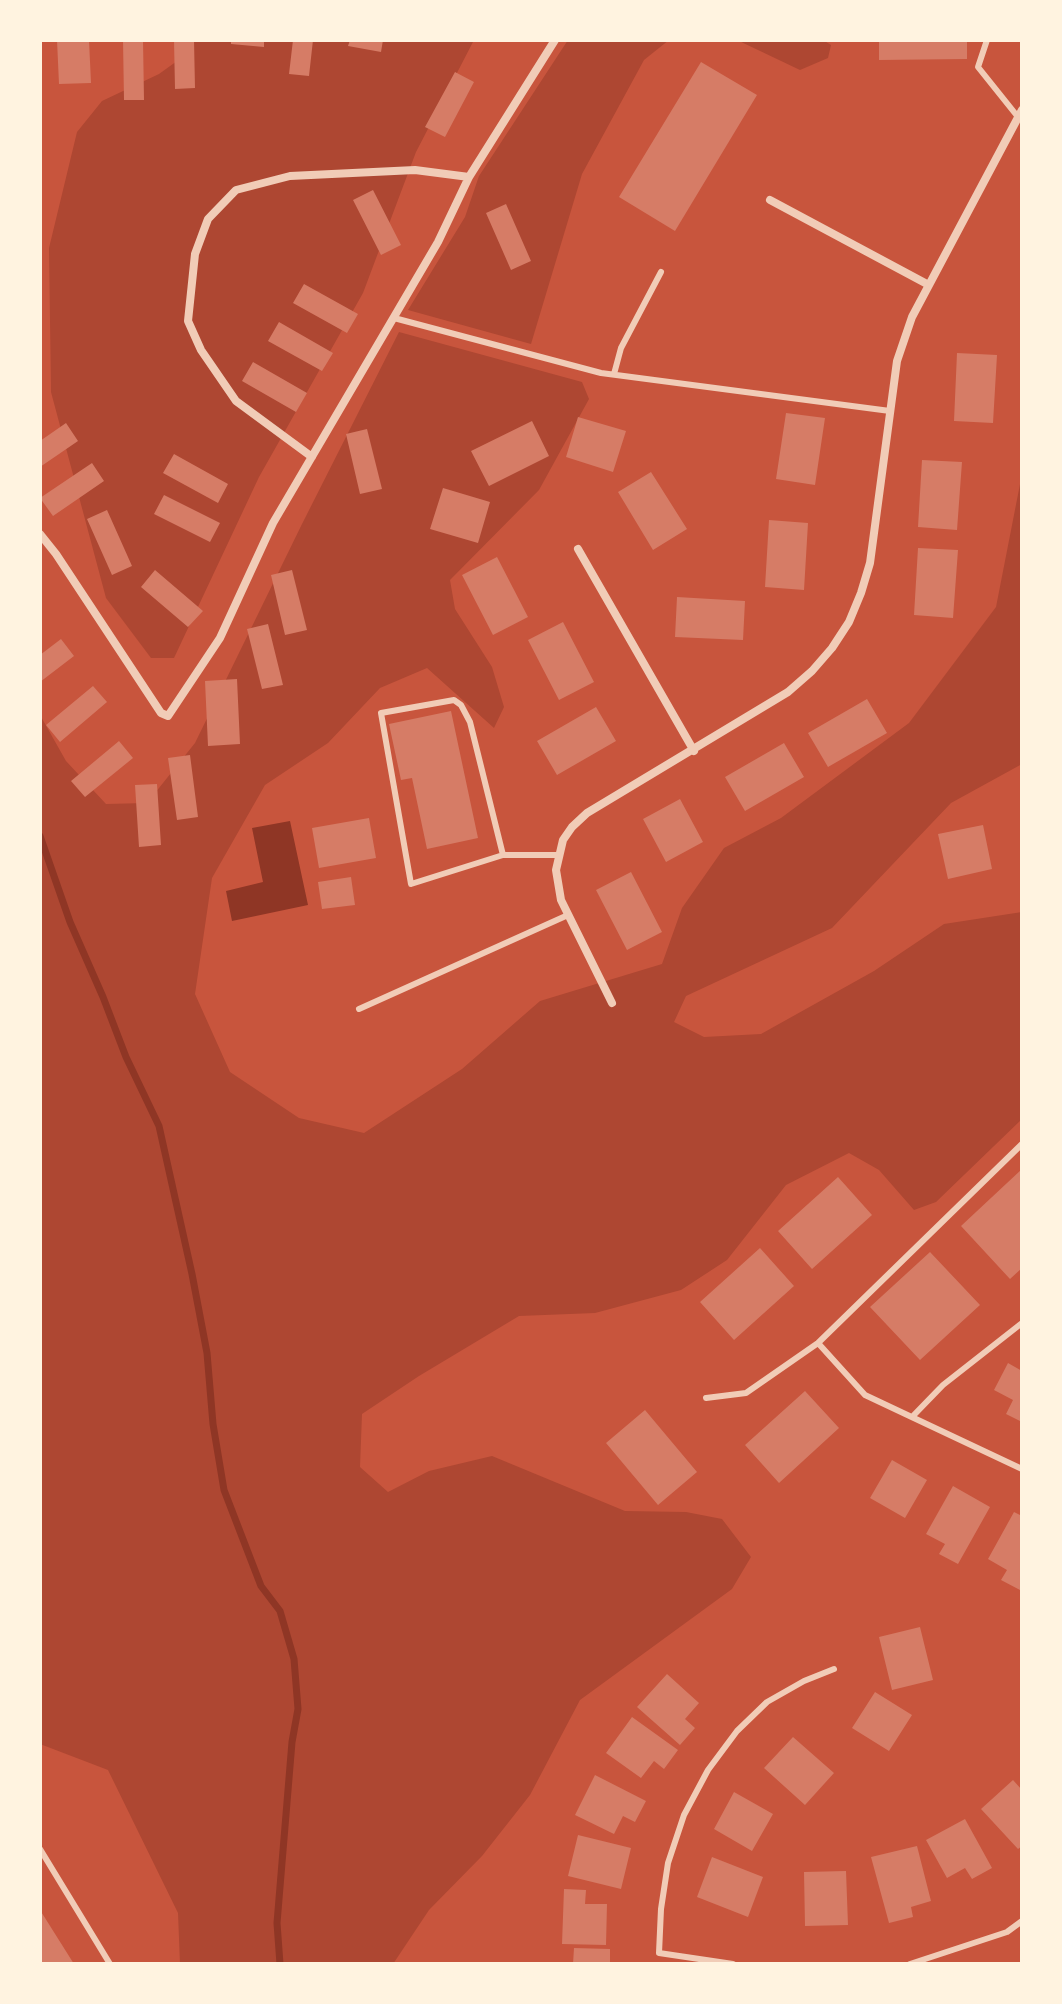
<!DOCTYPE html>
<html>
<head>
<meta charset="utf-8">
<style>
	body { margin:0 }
	#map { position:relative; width:1062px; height:2004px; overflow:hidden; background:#c8553d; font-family:Rubik,sans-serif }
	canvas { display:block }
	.frame { position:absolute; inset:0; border:42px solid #fff3e0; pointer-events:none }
</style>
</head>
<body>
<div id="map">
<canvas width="1062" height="2004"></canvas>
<div class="frame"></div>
</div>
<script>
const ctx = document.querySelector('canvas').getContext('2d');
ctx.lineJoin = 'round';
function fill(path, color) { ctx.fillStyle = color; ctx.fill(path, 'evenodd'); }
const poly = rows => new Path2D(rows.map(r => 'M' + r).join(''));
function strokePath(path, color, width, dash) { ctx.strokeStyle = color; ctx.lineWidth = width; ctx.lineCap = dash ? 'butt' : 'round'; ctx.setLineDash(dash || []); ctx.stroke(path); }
const green = poly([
	[192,40,474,40,416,152,363,293,259,477,174,658,151,658,106,598,51,392,49,248,77,132,102,101,159,74,184,56],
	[568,40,669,40,644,60,582,174,531,344,408,310,465,217,479,176],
	[737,40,823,40,831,45,828,58,800,70],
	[399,332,582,382,589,399,539,490,450,580,455,609,492,667,504,707,494,728,427,668,380,688,328,743,265,785,212,878,195,994,230,1072,299,1118,364,1133,462,1069,540,1001,662,964,682,908,724,848,781,818,909,723,996,607,1022,474,1022,764,951,803,832,928,686,996,674,1022,704,1037,761,1034,874,971,944,924,1022,912,1022,1119,936,1202,914,1210,879,1170,849,1153,786,1185,727,1260,681,1290,595,1313,519,1316,419,1376,362,1414,360,1467,388,1492,429,1471,492,1456,625,1511,686,1512,722,1519,751,1557,732,1589,580,1700,530,1795,482,1856,429,1910,393,1964,180,1964,178,1913,108,1770,40,1744,40,715,66,761,106,804,147,803,195,743,302,524]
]);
const water = poly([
	[290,821,308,905,232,921,226,891,263,882,252,828]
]);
const stream = poly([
	[40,836,70,922,103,997,126,1057,159,1126,192,1274,207,1353,213,1424,224,1490,261,1586,280,1611,294,1659,298,1709,292,1742,277,1923,280,1964]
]);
const building = poly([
	[57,40,89,40,91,83,59,84],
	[123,40,143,40,144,100,124,100],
	[174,40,194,40,195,88,175,89],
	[231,40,264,40,264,47,231,44],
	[293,40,313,40,309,76,289,74],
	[350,40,383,40,381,52,348,46],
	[879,40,967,40,967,59,879,60],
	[701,62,757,95,675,231,619,197],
	[455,72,474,82,445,137,425,127],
	[373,190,401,245,381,255,353,200],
	[506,204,531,261,511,270,486,213],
	[304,284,358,314,347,333,293,303],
	[279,322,333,353,322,371,268,341],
	[957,353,997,355,993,423,954,421],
	[253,362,307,393,296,412,242,381],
	[786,413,825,418,815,485,776,479],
	[578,417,626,431,613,472,566,457],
	[532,421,549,456,489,486,471,451],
	[66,423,78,441,40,467,40,441],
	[367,429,382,489,360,494,346,434],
	[174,454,228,484,218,503,163,473],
	[922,460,962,462,957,530,918,527],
	[92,463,104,481,53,516,40,498],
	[651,472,687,529,653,550,618,492],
	[443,488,490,502,478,543,430,529],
	[164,495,220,523,210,542,154,514],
	[107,510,132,566,112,575,87,519],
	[769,520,808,523,804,590,765,587],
	[918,548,958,550,953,618,914,615],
	[497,557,528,617,493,635,462,575],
	[155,570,203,611,188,627,141,587],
	[292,570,307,630,285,635,271,575],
	[677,597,745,601,743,640,675,637],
	[563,622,594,682,559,700,528,640],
	[268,624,283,685,262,689,247,629],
	[61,639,74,656,40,682,40,655],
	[237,679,240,744,208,746,205,681],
	[93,686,107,702,60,742,46,725],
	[867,699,887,733,828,767,808,733],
	[596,707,616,741,557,775,537,741],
	[451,711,478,838,427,849,412,778,401,780,389,724],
	[119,741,133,758,85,797,71,781],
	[784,743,804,777,745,811,725,777],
	[190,755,198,817,177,820,168,758],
	[157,784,161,845,139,847,135,785],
	[680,799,703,842,666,862,643,819],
	[369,818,376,858,319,868,312,828],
	[983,825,992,869,948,879,938,834],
	[631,872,662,932,627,950,596,890],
	[351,877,355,905,322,909,318,882],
	[1022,1169,1022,1268,1010,1279,961,1226],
	[838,1177,872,1215,812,1269,778,1231],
	[760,1248,794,1286,734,1340,700,1302],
	[930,1252,980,1305,920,1360,870,1307],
	[1008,1363,1022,1371,1022,1422,1006,1414,1013,1400,994,1390],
	[805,1391,839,1428,779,1483,745,1445],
	[645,1410,697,1472,658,1505,606,1443],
	[892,1460,927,1480,905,1518,870,1498],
	[953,1486,990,1507,958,1564,939,1554,945,1544,926,1534],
	[1014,1512,1022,1516,1022,1586,1020,1590,1001,1580,1007,1570,988,1559],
	[920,1627,933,1680,892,1690,879,1637],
	[667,1674,699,1703,685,1719,695,1728,680,1745,637,1707],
	[875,1692,912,1715,889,1751,852,1728],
	[632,1717,678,1750,664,1769,654,1761,641,1778,606,1753],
	[793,1737,834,1773,805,1805,764,1768],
	[595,1775,646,1801,635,1822,623,1816,614,1834,575,1815],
	[1013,1780,1022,1790,1022,1846,1018,1849,981,1809],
	[734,1792,773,1814,752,1851,714,1829],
	[965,1819,992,1868,972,1879,965,1868,947,1878,926,1840],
	[578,1835,631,1848,621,1889,568,1876],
	[917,1846,931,1901,911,1907,913,1917,889,1923,871,1857],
	[712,1857,763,1877,748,1917,697,1897],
	[846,1871,848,1925,805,1926,804,1872],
	[564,1889,586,1890,585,1904,607,1904,606,1945,562,1944],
	[40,1910,74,1964,40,1964],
	[574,1948,610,1949,610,1964,573,1964]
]);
const service = poly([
	[987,40,978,67,1018,117,1022,119],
	[394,318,601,373,890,411],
	[614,374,621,348,661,272],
	[503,855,470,722,461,705,454,700,381,713,411,884,503,855,558,855],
	[359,1009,568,915],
	[818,1343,865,1395,1022,1469],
	[706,1398,746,1393,818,1343,1022,1144],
	[912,1417,943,1385,1022,1323],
	[40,1849,110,1964],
	[733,1964,659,1953,661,1909,668,1863,684,1815,708,1770,737,1731,767,1702,804,1681,834,1669],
	[910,1964,1007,1932,1022,1921]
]);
const minor = poly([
	[770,200,927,284],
	[312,457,236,401,201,350,188,321,195,254,208,219,236,190,290,176,415,170,469,177],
	[40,534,56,554,161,713,168,716,220,638,273,523,438,242,469,177,555,40],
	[578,549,694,751],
	[612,1003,561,900,556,870,563,840,572,827,587,813,788,692,812,671,832,648,849,622,861,593,870,563,897,361,912,317,1022,110]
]);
fill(green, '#ae4732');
fill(water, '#8f3625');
strokePath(stream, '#8f3625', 7);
fill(building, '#d67c66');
strokePath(service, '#f1ccb7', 6);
strokePath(minor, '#f1ccb7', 8);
</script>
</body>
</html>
